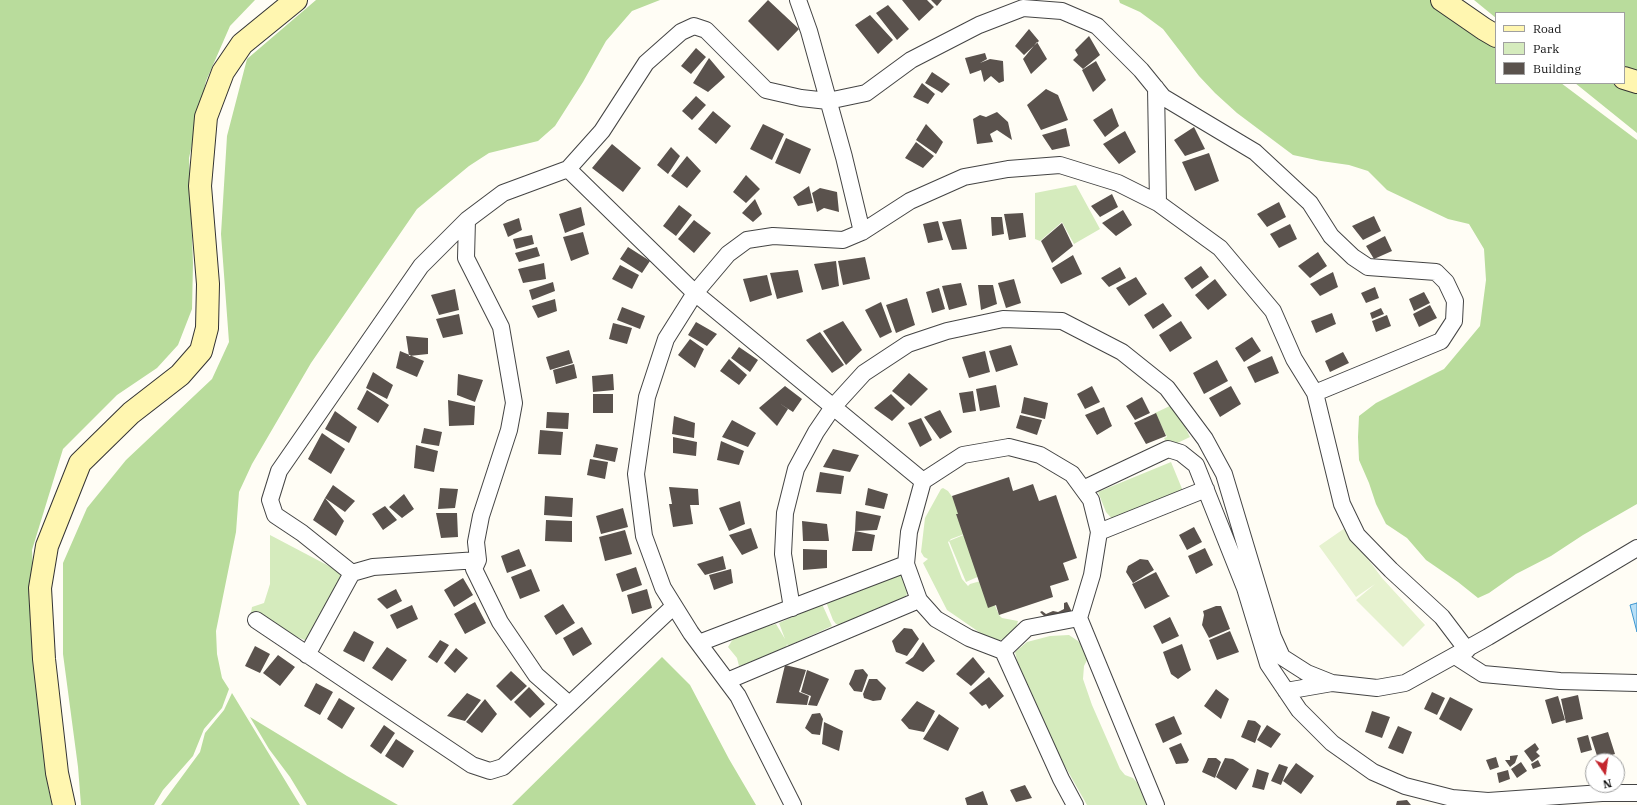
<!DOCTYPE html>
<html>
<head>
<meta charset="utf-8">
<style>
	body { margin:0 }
	#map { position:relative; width:1637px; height:805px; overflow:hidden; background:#fffdf5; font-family:"IBM Plex Serif",serif }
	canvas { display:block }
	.legend { position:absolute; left:1495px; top:12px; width:130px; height:72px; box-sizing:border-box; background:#fff; border:1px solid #a0a0a0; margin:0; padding:5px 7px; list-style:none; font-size:12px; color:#111 }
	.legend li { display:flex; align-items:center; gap:8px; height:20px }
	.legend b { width:20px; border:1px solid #a0a0a0 }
	.north { position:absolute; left:1585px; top:753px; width:40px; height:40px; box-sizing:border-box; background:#fff; border:1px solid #a0a0a0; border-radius:50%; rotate:167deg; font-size:11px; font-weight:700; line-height:16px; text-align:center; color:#111 }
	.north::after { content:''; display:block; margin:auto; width:14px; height:18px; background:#c4262e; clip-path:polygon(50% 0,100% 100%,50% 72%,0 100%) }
</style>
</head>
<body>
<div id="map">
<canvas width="1637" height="805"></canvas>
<ul class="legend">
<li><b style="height:5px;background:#fff6b0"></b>Road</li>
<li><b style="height:11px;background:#d5ebbd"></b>Park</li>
<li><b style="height:11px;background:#5a524d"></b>Building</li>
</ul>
<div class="north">N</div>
</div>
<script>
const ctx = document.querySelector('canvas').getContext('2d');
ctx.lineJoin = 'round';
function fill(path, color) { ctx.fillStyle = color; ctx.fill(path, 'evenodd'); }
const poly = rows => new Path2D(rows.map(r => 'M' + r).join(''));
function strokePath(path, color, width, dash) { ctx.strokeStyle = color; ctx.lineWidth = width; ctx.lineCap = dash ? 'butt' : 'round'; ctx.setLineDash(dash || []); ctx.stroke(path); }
const green = poly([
	[1076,185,1100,229,1074,244,1062,222,1040,241,1035,239,1035,193],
	[1174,404,1190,437,1169,447,1164,438,1167,437,1155,413],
	[1171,462,1185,496,1114,521,1106,512,1098,492],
	[943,488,948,491,953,498,967,533,951,539,948,542,962,579,968,586,970,584,984,580,999,615,1002,618,1018,621,1016,628,1010,635,995,643,947,610,923,563,928,559,924,557,921,552,925,518,941,489],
	[966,534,982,575,966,582,949,541],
	[270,535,346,575,307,641,256,620,250,619,252,607,264,603,270,584],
	[903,575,908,591,905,598,841,626,836,624,833,620,826,602,880,580],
	[822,604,832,626,788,646,787,644,785,652,756,663,739,666,737,658,728,647,733,639,754,630,776,624,785,639,779,623],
	[1069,635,1078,641,1084,649,1087,660,1084,666,1083,679,1092,705,1120,769,1125,775,1133,778,1140,786,1148,805,1087,805,1057,752,1019,668,1015,652,1027,642,1050,636]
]);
const forest = poly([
	[0,0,255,0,230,26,206,81,189,158,193,263,192,309,178,345,157,368,117,395,63,449,32,550,37,655,48,787,52,805,0,805],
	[316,0,660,0,632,11,606,41,583,82,555,126,538,141,489,153,469,166,417,209,311,363,252,464,239,492,236,532,216,631,217,654,222,678,229,689,222,708,204,729,193,756,163,790,154,805,81,805,78,767,63,654,63,563,87,508,126,460,212,379,229,342,221,234,227,136,247,59],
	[1119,0,1450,0,1496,34,1496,83,1561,83,1637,140,1637,504,1583,535,1551,556,1516,574,1489,593,1478,598,1458,582,1426,560,1407,538,1386,524,1376,504,1369,483,1359,460,1358,437,1359,416,1376,403,1444,369,1480,326,1486,280,1484,249,1469,224,1448,219,1387,190,1368,171,1349,165,1321,161,1293,155,1237,113,1215,93,1199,76,1163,29,1140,12,1120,3],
	[1474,0,1637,0,1637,133,1575,83,1624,83,1624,13,1496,13,1496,18],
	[662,657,690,685,729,759,756,805,512,805],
	[232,693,300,805,161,805,200,752,205,733,224,710],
	[250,717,347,776,398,805,307,805,290,777,269,749]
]);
const pitch = poly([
	[1345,528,1382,578,1425,625,1403,647,1356,600,1375,584,1356,597,1319,546]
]);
const water = poly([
	[1637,603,1637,632,1630,605,1637,603]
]);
const building = poly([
	[768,0,799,29,778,51,748,21],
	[902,0,927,0,934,7,919,21],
	[931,0,942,0,937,6],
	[888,5,909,29,897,40,876,13],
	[870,15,893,40,878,54,855,25],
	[1029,29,1039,41,1024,55,1015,46],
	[1089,36,1100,55,1083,69,1073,60,1078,55,1075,50],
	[1037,42,1047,59,1031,74,1023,59],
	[696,48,706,57,691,74,681,66],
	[985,53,987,59,980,63,990,59,1003,61,1004,81,999,83,991,76,984,82,981,70,970,74,965,58],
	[709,58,725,77,708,92,693,83],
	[1096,61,1106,80,1093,92,1082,70],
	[932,72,950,84,942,93,925,83],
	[922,83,935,94,928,104,913,97],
	[1046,89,1058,95,1068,120,1041,130,1027,105],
	[696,96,706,105,692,120,682,111],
	[1112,108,1119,126,1105,137,1093,120],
	[713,111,731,126,716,144,698,129],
	[997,112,1008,122,1012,140,997,130,990,134,993,142,977,144,973,119,980,115,986,117],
	[763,124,784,134,772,160,750,149],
	[926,124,943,142,936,154,916,140],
	[1194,127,1205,149,1185,156,1174,140],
	[1066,128,1070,146,1052,150,1042,135],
	[1125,131,1136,152,1119,164,1103,144],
	[786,138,811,149,800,174,775,163],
	[916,142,934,156,923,168,905,158],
	[612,144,641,168,623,192,592,168],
	[671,147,680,156,668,174,657,165],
	[1209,153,1219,181,1195,191,1182,162],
	[687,156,701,171,687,188,671,176],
	[746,175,760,189,746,203,733,192],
	[809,186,813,203,798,206,793,197],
	[820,188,837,192,839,212,824,208,817,212,812,193],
	[1112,194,1118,207,1100,217,1091,206],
	[755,199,762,214,753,222,742,213],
	[1279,202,1286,217,1267,227,1257,214],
	[679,205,692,215,676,236,663,226],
	[581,207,585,225,565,233,559,214],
	[1123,210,1132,225,1116,236,1102,223],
	[1023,213,1026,237,1009,240,1004,214],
	[1374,216,1381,231,1363,240,1352,226],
	[991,217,1002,217,1004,234,992,236],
	[519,218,522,230,508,237,503,224],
	[961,219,967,249,952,250,942,222],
	[694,220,711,233,694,253,678,239],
	[938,221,943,240,928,243,923,224],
	[1062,223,1073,246,1052,263,1041,241],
	[1290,224,1297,239,1279,248,1270,234],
	[583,232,589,254,571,261,563,237],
	[532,235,534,244,516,249,513,239],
	[1385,236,1392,251,1374,259,1366,246],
	[537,247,540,256,519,262,515,253],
	[628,247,650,261,642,273,620,259],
	[1318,252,1327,266,1310,278,1298,266],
	[1073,255,1082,274,1061,284,1052,268],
	[865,257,870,279,843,285,838,261],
	[836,261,839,286,822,290,814,264],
	[544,263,546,279,523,283,518,269],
	[620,265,639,275,632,289,612,279],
	[1201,266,1209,277,1192,289,1184,278],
	[1120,267,1126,278,1109,287,1101,278],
	[798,270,803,292,777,299,770,273],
	[1333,272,1338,287,1320,296,1310,284],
	[767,275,772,295,750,302,743,279],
	[1136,277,1147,294,1129,306,1116,288],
	[1014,279,1021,303,1006,308,998,283],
	[1215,279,1227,295,1208,310,1195,295],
	[553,282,555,291,532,300,529,290],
	[961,283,967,305,949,310,942,286],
	[978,285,993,285,997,304,981,310],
	[1375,287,1379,298,1366,303,1361,293],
	[939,288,945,309,932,313,926,292],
	[455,289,459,310,439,315,431,295],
	[1424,292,1430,303,1414,311,1409,299],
	[907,298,915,325,896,333,886,305],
	[555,299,557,311,538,318,532,306],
	[881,302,892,332,880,338,865,310],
	[1163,303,1172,316,1153,329,1144,315],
	[1430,305,1437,318,1419,327,1413,314],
	[622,307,645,316,640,329,617,320],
	[1381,308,1384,314,1372,319,1370,313],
	[1332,313,1336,324,1316,333,1311,321],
	[459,314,463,334,443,338,436,319],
	[1387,315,1391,326,1376,332,1372,321],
	[843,321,862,350,846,365,823,331],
	[1181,321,1192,338,1170,352,1159,335],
	[696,322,717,334,707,346,688,335],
	[613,323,632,328,627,344,609,339],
	[820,332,844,365,832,373,806,340],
	[406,336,428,338,428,354,409,356],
	[1252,337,1261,351,1244,362,1235,348],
	[690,339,704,349,695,368,678,355],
	[1011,345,1018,365,996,372,989,351],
	[739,347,758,360,750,372,731,358],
	[569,350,573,363,550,370,546,357],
	[400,351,424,361,417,377,396,368],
	[985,351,990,372,969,378,962,357],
	[1343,352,1349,363,1330,372,1325,361],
	[1272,356,1279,373,1255,383,1247,367],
	[729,359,747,375,739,385,720,371],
	[1217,360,1228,381,1204,394,1193,373],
	[574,364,577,378,556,384,553,370],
	[373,372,393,385,387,399,366,388],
	[909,373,928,389,911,406,892,391],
	[458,374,483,380,475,402,457,395],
	[613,374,614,390,593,392,592,376],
	[996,385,1000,407,980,411,976,389],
	[785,386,802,399,793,412,779,403,788,409,777,426,759,408],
	[1092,386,1100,402,1085,409,1077,394],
	[1231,386,1241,404,1220,417,1209,398],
	[367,390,389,405,378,423,357,409],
	[973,391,976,411,963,413,959,393],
	[593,394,613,394,613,413,593,413],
	[891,394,905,408,892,421,874,408],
	[1024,397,1048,403,1045,419,1021,413],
	[1142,397,1150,413,1135,420,1126,406],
	[448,400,475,406,474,425,449,426],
	[1104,407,1112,426,1097,435,1085,415],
	[940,410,952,432,940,439,924,417],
	[335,411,357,427,349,443,325,429],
	[547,412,569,413,568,429,546,428],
	[1156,413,1166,436,1146,444,1134,423],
	[1020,415,1042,420,1037,435,1016,428],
	[674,416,695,423,694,438,672,434],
	[921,418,932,440,920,447,908,423],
	[732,420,756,433,748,447,722,437],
	[424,428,442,432,439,446,421,443],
	[540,430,563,432,561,455,538,454],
	[322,433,345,449,331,474,308,459],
	[673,437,697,442,696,456,673,453],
	[721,441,744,451,739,465,717,460],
	[596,444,618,448,615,462,593,457],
	[416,445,438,451,434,472,414,468],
	[833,449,859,455,850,472,823,467],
	[590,459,608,462,605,479,587,475],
	[820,472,844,476,841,494,816,492],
	[1009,477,1013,491,1033,484,1039,501,1056,495,1077,558,1063,563,1069,580,1050,586,1053,597,999,615,996,605,988,608,956,514,958,514,952,496],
	[333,485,355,501,345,512,325,498],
	[669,487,698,489,699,505,690,505,693,524,673,527,669,504,672,504],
	[440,488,458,489,455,508,438,509],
	[868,488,888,494,884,509,865,505],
	[404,494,414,509,402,518,389,507],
	[545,496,573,498,572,517,544,515],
	[325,498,344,521,336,536,313,520],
	[740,501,745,524,729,531,719,508],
	[385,506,397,520,383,530,372,514],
	[623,508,628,527,601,534,596,516],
	[856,511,881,516,877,530,855,531],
	[436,513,457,513,458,537,441,538],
	[546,520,572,521,572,542,545,541],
	[802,521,827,524,829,541,803,541],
	[1194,527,1202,542,1187,550,1179,535],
	[751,528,758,548,742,555,729,535],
	[625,530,632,554,605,561,599,537],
	[855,531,875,535,872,551,852,551],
	[1205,548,1213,565,1196,574,1188,556],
	[519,549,526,566,507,573,501,556],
	[803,549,827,550,827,568,803,570],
	[723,556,726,569,705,575,697,564],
	[1140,559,1148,560,1154,570,1133,583,1126,572,1128,566],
	[636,567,642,585,622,592,616,574],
	[531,569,540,591,520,599,511,577],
	[731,569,733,583,714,590,709,575],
	[1156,572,1168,595,1170,596,1145,609,1132,584],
	[463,578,473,595,454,607,444,590],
	[396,589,402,601,387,609,377,599],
	[647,589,652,608,632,614,627,595],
	[475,602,486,623,465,634,454,614],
	[1067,602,1072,612,1045,617,1040,612,1042,611,1046,614,1053,611,1058,612,1064,609,1064,603],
	[563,604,575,623,556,635,544,616],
	[412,605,418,619,397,629,390,615],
	[1216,606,1221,606,1230,629,1209,638,1202,625,1204,615,1203,611],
	[1170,617,1179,636,1162,644,1153,626],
	[582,627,592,644,573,656,563,638],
	[904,628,912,629,919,639,907,656,896,652,892,641],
	[354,631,374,642,364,662,343,651],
	[1230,631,1239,652,1217,660,1209,640],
	[440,640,449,645,437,663,428,657],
	[923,642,935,661,923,672,905,663,913,657],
	[1182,644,1191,670,1178,679,1171,674,1163,652],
	[255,646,270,654,260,673,245,666],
	[387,647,407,660,392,681,372,668],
	[456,648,468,658,455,673,444,663],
	[278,655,295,667,280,686,263,673],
	[973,657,985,672,971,686,956,674],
	[785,665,806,670,799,692,809,696,807,705,776,703],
	[863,669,868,675,862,692,854,691,849,684,855,670],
	[807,670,829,679,817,706,808,705,811,696,801,692],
	[511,671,527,686,511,701,496,686],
	[989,677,1004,696,989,709,986,704,982,706,969,693],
	[869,679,877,679,886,688,881,700,873,701,864,698,863,694],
	[316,683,333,692,320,715,304,706],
	[529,687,545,704,530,718,514,702],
	[1216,689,1229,699,1221,719,1204,706],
	[1432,692,1445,698,1437,715,1424,709],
	[467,693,481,700,465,721,447,716],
	[1578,695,1583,719,1566,723,1561,699],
	[1558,696,1565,720,1552,724,1545,700],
	[1450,697,1473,709,1461,731,1439,719],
	[339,698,355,708,342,729,327,719],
	[485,699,497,714,482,733,466,722],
	[917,701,935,711,924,732,909,729,901,720],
	[1372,711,1390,717,1382,738,1365,732],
	[820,713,823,719,820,735,812,734,805,728,812,714],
	[939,714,959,728,948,751,923,739],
	[1174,716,1182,734,1163,743,1155,724],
	[1248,720,1255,721,1261,726,1255,743,1241,737],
	[824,722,843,731,839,751,822,744],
	[384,725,395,733,381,754,370,746],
	[1267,725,1281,734,1271,748,1257,740],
	[1398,726,1412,732,1403,754,1388,748],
	[1608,732,1615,754,1598,759,1591,737],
	[1588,735,1592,750,1581,753,1577,738],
	[396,739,414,751,403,768,385,756],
	[1181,743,1189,760,1187,763,1176,764,1169,748],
	[1535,743,1539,749,1536,752,1540,756,1532,762,1524,751],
	[1518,755,1515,763,1510,767,1505,760,1510,760,1510,756],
	[1496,757,1499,767,1490,770,1486,760],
	[1208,758,1216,758,1221,762,1215,778,1202,772],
	[1225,758,1233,759,1249,769,1236,790,1216,777],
	[1538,760,1541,766,1533,769,1531,764],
	[1521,762,1527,771,1517,778,1511,769],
	[1296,763,1314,776,1301,794,1283,781],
	[1279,764,1288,767,1281,785,1271,781],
	[1257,769,1269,773,1264,790,1252,787],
	[1508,770,1510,779,1499,783,1497,773],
	[1025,785,1032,798,1016,802,1010,790],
	[983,791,988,805,967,805,965,798],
	[1407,800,1411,805,1396,805,1397,801]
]);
const street = poly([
	[798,0,809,31,844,157,862,232],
	[1156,88,1158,203],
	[568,169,695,293,923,481],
	[467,220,466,258,501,327,514,403,509,430,481,516,476,542,478,560,474,569,500,622,536,675,569,704],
	[1009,447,1040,455,1072,474,1091,500,1099,532,1092,575,1079,618,1027,628,1003,651,969,638,936,619,919,600,906,564,909,532,923,481,963,455,1009,447],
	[1083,489,1168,449,1181,453,1196,465,1245,588,1268,664,1299,710,1332,743,1373,772,1405,786,1452,798,1488,801,1602,793,1637,793],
	[1099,532,1206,489],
	[352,573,302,533,275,515,270,500,279,471,421,266,467,220,503,193,568,169,602,131,646,63,681,32,694,26,706,30,766,90,801,98,828,101,866,93,911,60,979,25,1023,8,1062,11,1097,26,1141,70,1163,97,1255,152,1310,203,1331,236,1353,257,1368,267,1436,272,1446,282,1455,301,1454,321,1441,341,1315,393],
	[792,608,783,554,785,513,796,469,816,432,833,407,864,373,908,344,947,331,1003,319,1062,321,1122,352,1167,388,1205,439,1224,474,1273,637,1282,657,1307,673,1332,683,1377,688,1405,683,1488,637,1637,548],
	[1079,618,1156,805],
	[256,620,472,765,490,771,503,767,674,606],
	[699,643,906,564],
	[1003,651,1061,779,1075,805],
	[307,655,352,573,373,567,478,560],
	[1455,656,1483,674,1560,681,1637,683],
	[727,681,919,600],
	[1286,691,1332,683],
	[793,805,738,696,691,633,663,588,644,536,636,474,647,397,666,339,695,293,728,254,747,240,773,236,843,240,862,232,910,201,964,177,1008,169,1060,165,1118,183,1158,203,1220,248,1273,311,1294,359,1315,393,1342,504,1357,535,1391,570,1442,617,1467,650]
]);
const secondary = poly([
	[1442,0,1484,29,1496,36],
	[1624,78,1637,82],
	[64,805,57,773,44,659,40,588,47,546,80,463,131,413,180,375,201,351,207,328,208,284,200,186,206,117,223,72,242,44,296,0]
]);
fill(green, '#d5ebbd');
fill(forest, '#b9dc9c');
fill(pitch, '#e6f2cf');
fill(water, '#b9e0f7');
strokePath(water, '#3f96cf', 1);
fill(building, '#5a524d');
strokePath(street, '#444', 18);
strokePath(secondary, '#333', 24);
strokePath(street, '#fff', 16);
strokePath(secondary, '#fff6b0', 22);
</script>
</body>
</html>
